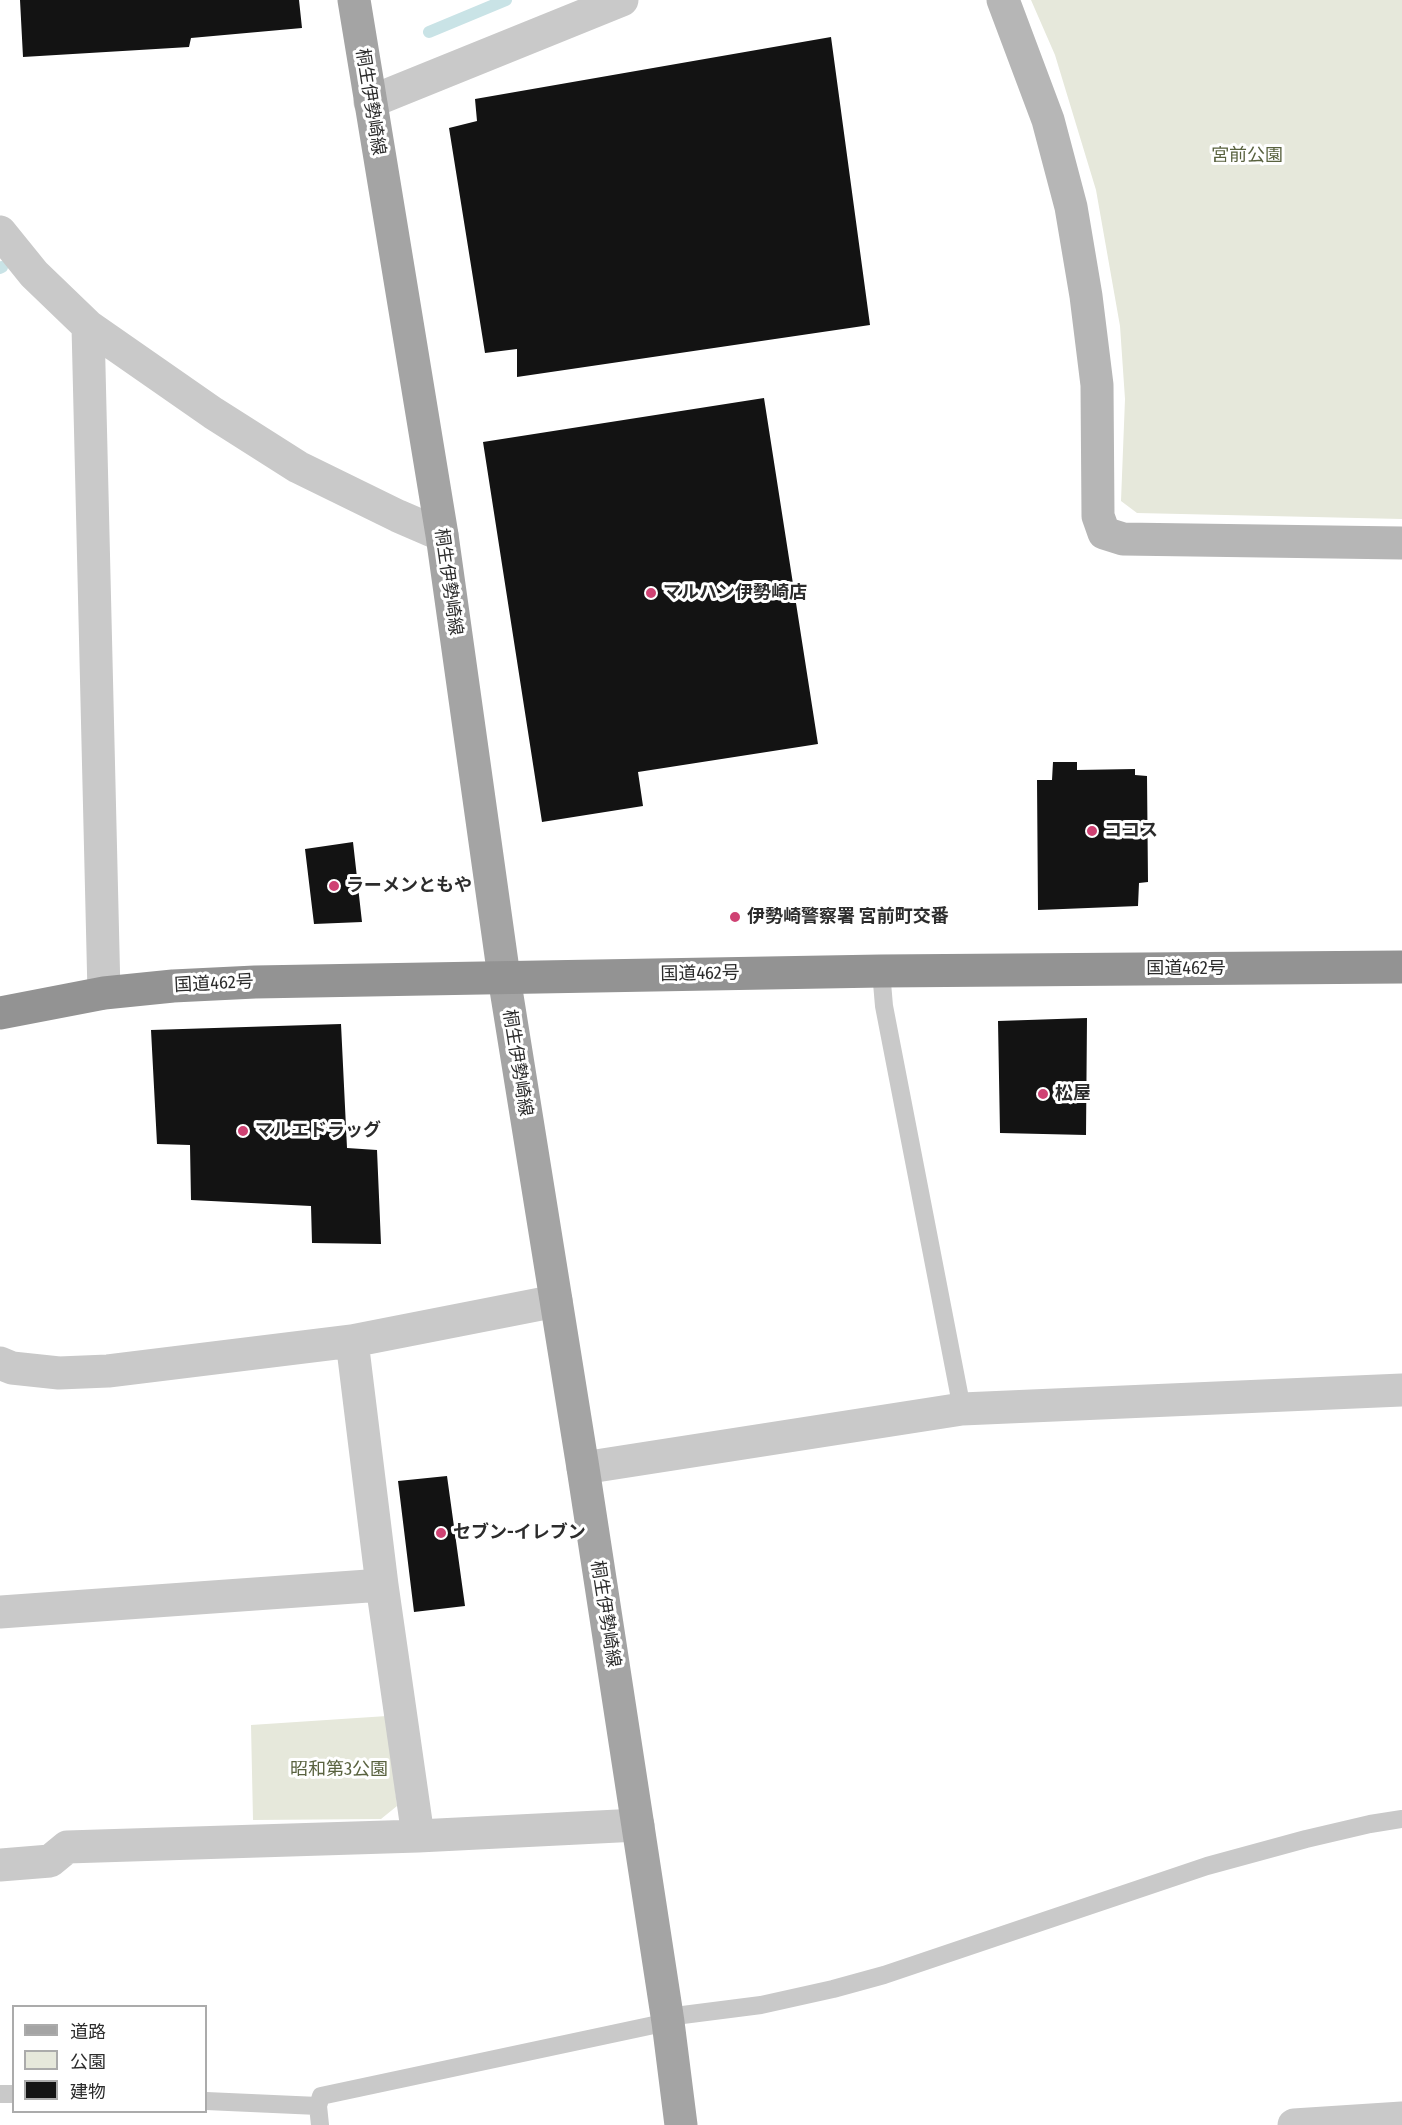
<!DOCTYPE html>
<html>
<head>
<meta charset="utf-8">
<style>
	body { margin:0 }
	#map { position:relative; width:1402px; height:2125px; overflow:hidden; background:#fff; font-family:"Fira Sans Condensed","Noto Sans JP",sans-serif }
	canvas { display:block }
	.legend { position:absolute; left:12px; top:2005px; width:195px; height:108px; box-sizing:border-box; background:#fff; border:2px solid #ababab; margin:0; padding:8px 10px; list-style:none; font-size:18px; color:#2c2c2c }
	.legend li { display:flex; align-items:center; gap:12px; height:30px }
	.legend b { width:30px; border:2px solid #ababab }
</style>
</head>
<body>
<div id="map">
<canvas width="1402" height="2125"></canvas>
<ul class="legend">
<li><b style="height:8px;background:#a4a4a4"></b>道路</li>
<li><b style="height:16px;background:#e6e8db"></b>公園</li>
<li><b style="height:16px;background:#131313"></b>建物</li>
</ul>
</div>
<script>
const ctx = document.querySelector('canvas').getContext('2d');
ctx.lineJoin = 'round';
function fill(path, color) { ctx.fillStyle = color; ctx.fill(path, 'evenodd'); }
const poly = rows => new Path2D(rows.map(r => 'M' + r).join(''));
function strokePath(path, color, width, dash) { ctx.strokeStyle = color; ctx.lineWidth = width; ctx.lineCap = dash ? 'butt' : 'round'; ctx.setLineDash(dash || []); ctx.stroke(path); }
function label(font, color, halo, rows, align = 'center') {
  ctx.font = font + ' "Fira Sans Condensed","Noto Sans JP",sans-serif'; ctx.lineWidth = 6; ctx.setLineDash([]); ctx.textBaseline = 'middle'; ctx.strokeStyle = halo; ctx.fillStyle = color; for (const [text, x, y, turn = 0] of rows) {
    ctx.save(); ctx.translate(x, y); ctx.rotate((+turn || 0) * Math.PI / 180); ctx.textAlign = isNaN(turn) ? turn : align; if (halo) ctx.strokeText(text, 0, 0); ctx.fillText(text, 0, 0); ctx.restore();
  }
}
const green = poly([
	[1031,0,1402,0,1402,519,1137,513,1121,501,1125,399,1120,326,1096,190,1055,55],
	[387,1716,397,1806,381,1819,253,1820,251,1725]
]);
const stream = poly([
	[429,32,506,0],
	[0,268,2,267]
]);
const building = poly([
	[20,0,299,0,302,28,191,38,189,47,23,57],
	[831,37,870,325,517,377,517,349,485,353,449,128,477,121,475,99],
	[764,398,818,744,638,772,643,806,542,822,483,442],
	[1053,762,1077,762,1077,770,1135,769,1135,775,1147,776,1148,882,1139,883,1138,906,1038,910,1037,780,1052,780],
	[353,842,362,922,314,924,305,849],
	[1087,1018,1086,1135,1000,1133,998,1021],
	[341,1024,347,1148,377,1150,381,1244,312,1243,311,1206,191,1200,190,1145,157,1144,151,1030],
	[447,1476,465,1606,414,1612,398,1481]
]);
const lane = poly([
	[881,971,884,1006,962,1409],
	[667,2017,761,2005,833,1989,884,1975,1207,1866,1306,1839,1370,1824,1402,1819],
	[0,2094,14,2094],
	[206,2101,318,2106],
	[320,2125,318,2106,321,2096,668,2022]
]);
const street = poly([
	[370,102,622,0],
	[0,232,34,274,88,326,213,413,298,467,398,516,442,535],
	[88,326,104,993],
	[0,1363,12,1368,59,1373,108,1371,352,1341,556,1301],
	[583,1468,962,1409,1402,1390],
	[0,1612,382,1585],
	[418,1836,638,1825],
	[0,1865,50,1861,67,1847,418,1836,382,1585,352,1341],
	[1294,2125,1402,2118]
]);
const secondary = poly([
	[1003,0,1048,120,1071,207,1086,296,1097,385,1098,516,1104,533,1123,539,1402,543]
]);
const primary = poly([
	[354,0,442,535,504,977,583,1468,668,2022,681,2125]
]);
const highway = poly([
	[0,1013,104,993,173,986,255,982,881,971,1402,967]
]);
const markers = [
	[651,593,6,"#cf4273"],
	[1092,831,6,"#cf4273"],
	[334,886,6,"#cf4273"],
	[735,917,6,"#cf4273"],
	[1043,1094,6,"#cf4273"],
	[243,1131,6,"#cf4273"],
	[441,1533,6,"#cf4273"]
];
const streetNames = [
	["桐生伊勢崎線",370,102,81],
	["桐生伊勢崎線",448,582,82],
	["国道462号",1186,969],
	["国道462号",700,974,-1],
	["国道462号",214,984,-3],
	["桐生伊勢崎線",517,1063,81],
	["桐生伊勢崎線",605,1614,81]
];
const parkNames = [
	["宮前公園",1247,156],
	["昭和第3公園",339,1770]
];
const poiNames = [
	["マルハン伊勢崎店",663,593],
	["ココス",1104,831],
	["ラーメンともや",346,886],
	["伊勢崎警察署 宮前町交番",747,917],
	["松屋",1055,1094],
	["マルエドラッグ",255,1131],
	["セブン-イレブン",453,1533]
];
fill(green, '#e6e8db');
strokePath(stream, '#c9e3e6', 12);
fill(building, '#131313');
strokePath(lane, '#c9c9c9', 18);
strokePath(street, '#c9c9c9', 33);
strokePath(secondary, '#b6b6b6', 33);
strokePath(primary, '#a4a4a4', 33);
strokePath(highway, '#939393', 33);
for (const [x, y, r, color] of markers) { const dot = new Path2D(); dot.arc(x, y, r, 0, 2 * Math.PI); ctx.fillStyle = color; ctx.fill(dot); strokePath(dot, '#fff', 2); }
label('18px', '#2c2c2c', '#fff', streetNames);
label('18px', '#59623f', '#fff', parkNames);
label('bold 18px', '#2c2c2c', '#fff', poiNames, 'left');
</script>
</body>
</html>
